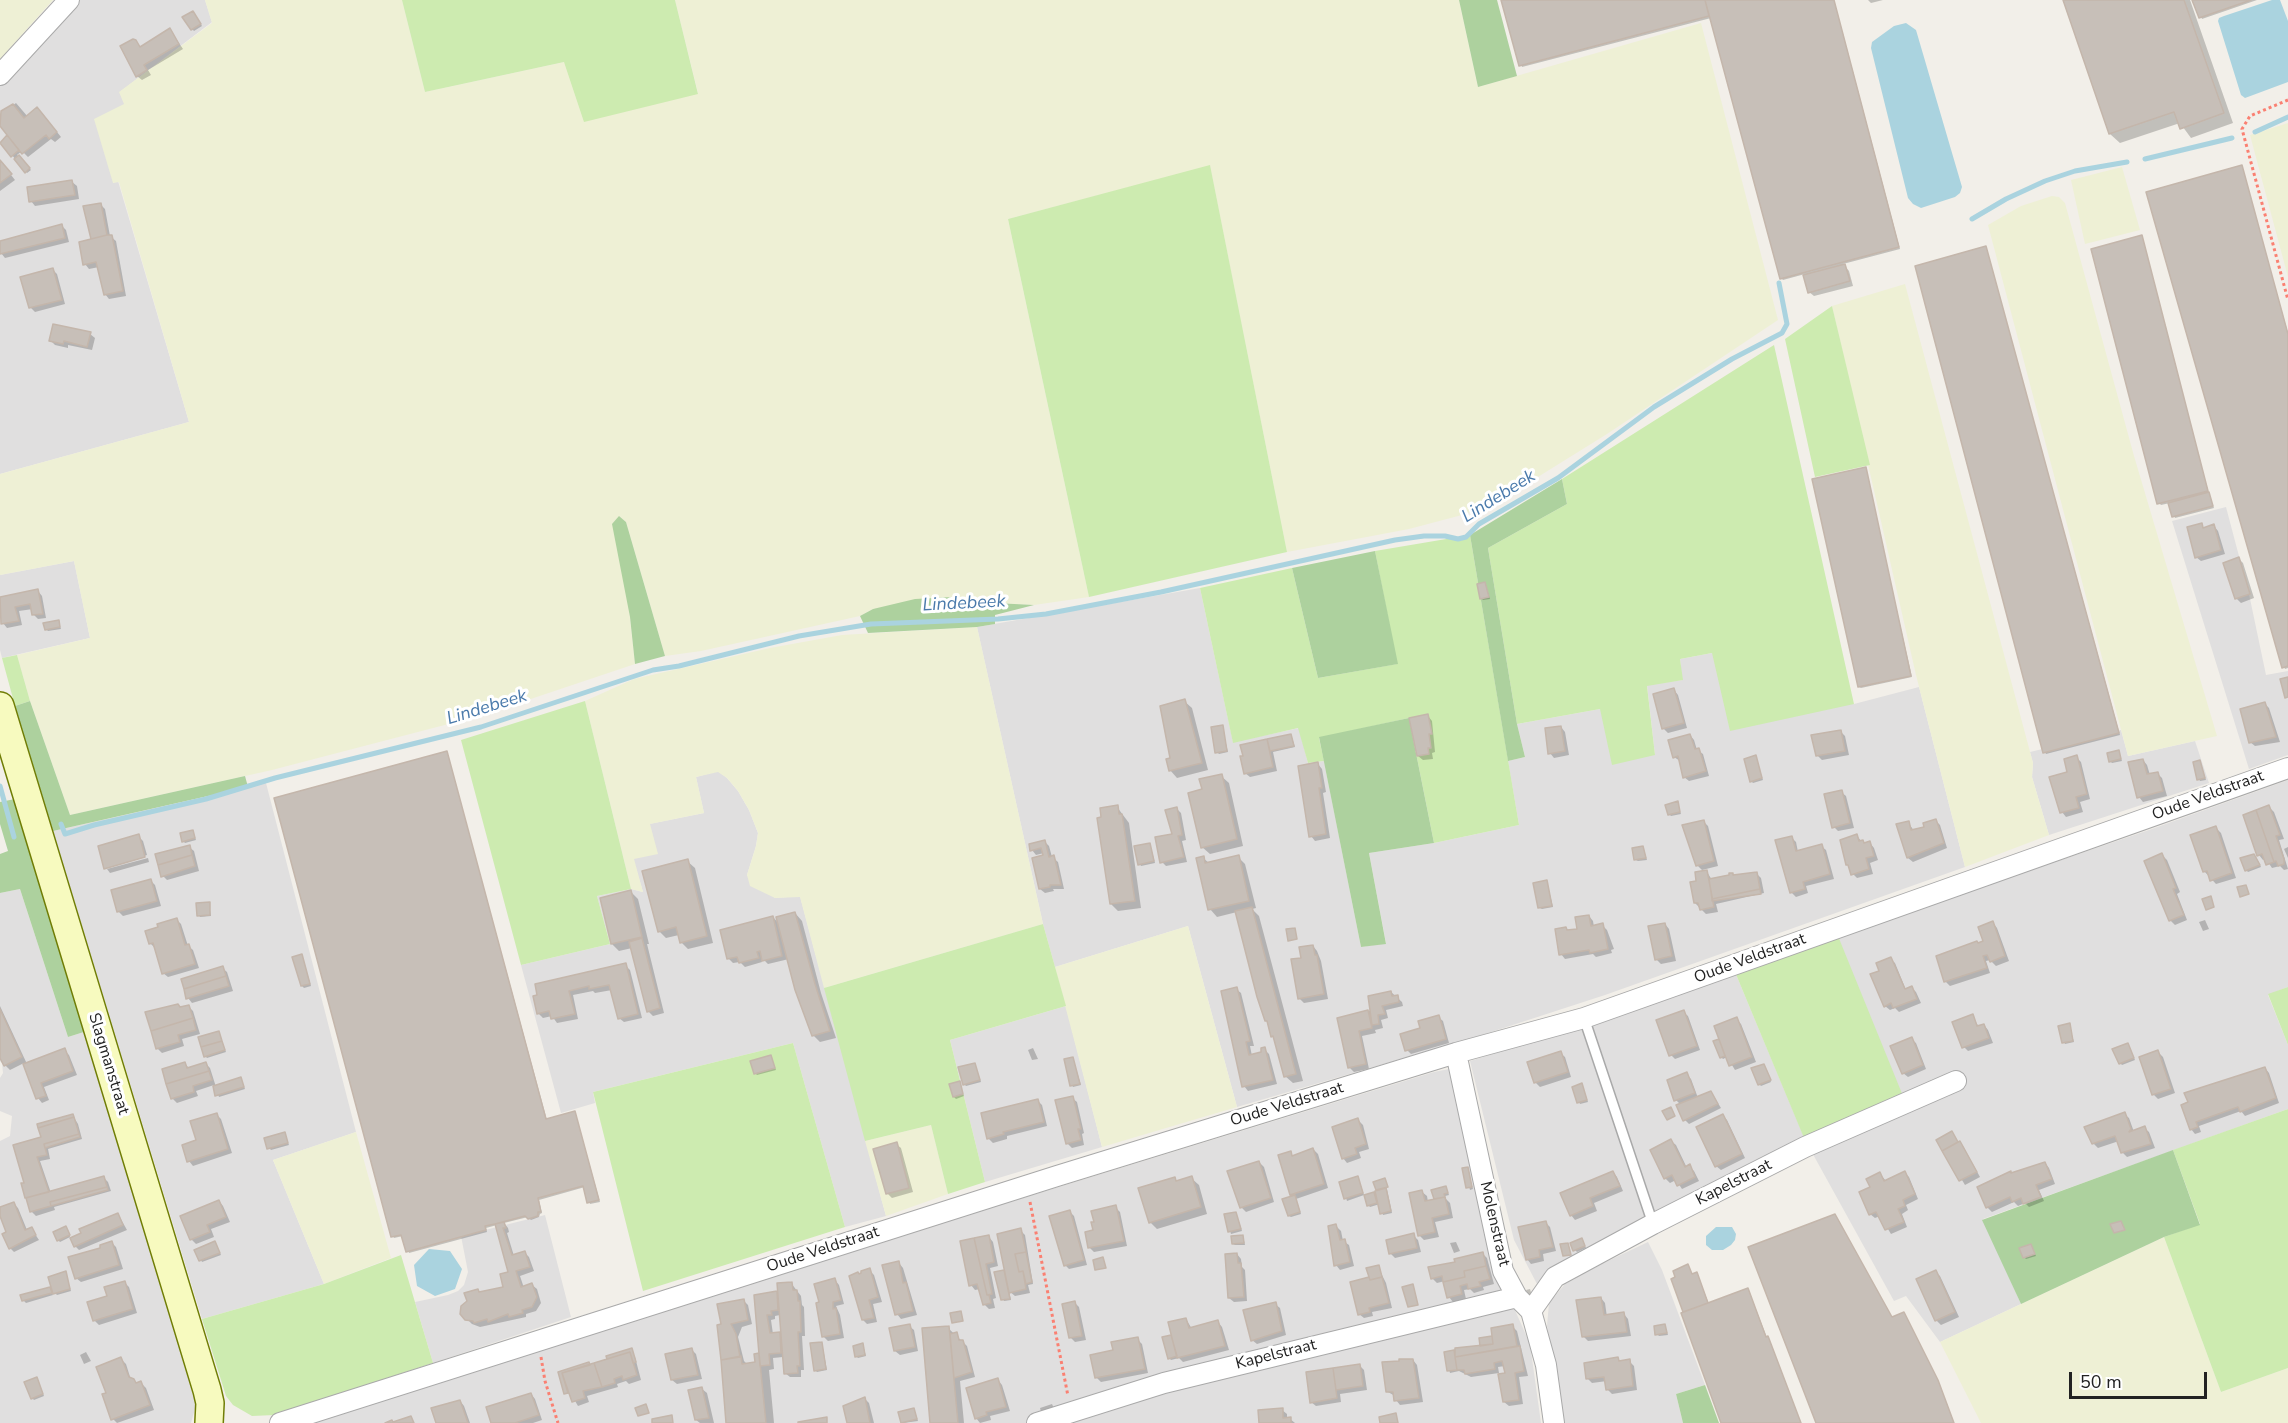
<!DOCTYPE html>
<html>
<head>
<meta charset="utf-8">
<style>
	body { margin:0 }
	#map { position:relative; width:2288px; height:1423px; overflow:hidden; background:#f2efe9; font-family:"Nunito Sans",sans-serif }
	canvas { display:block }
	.scale { position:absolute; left:2069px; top:1372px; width:138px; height:27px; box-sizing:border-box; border:3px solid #222; border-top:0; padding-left:8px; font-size:18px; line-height:21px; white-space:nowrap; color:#222; -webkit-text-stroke:4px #fff; paint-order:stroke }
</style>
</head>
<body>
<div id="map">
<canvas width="2288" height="1423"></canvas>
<div class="scale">50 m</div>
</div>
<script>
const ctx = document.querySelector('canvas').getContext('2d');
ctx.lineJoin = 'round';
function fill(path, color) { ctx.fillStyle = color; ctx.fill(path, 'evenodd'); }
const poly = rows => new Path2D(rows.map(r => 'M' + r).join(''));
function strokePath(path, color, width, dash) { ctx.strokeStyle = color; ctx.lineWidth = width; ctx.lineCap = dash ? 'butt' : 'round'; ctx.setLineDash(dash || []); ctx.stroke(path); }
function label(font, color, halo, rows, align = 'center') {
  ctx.font = font + ' "Nunito Sans",sans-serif'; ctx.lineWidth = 6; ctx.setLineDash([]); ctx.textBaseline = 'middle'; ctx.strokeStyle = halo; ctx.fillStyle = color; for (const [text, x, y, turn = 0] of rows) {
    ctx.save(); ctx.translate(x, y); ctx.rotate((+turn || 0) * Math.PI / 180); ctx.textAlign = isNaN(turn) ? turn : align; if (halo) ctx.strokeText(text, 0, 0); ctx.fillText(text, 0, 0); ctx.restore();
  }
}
const residential = poly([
	[80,0,205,0,212,22,120,92,125,104,113,183,118,181,189,422,0,474,0,83,37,49],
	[2226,507,2249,594,2266,675,2288,671,2288,755,2249,769,2172,521],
	[74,561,90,638,2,658,0,650,0,575],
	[1200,588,1233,742,1299,728,1308,763,1324,761,1361,947,1386,943,1369,853,1434,843,1519,825,1508,761,1525,757,1517,724,1600,709,1655,755,1647,685,1682,680,1680,659,1712,653,1854,704,1919,687,1965,867,1605,995,1479,1036,1237,1107,1188,926,1055,967,1043,924,977,627],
	[2121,730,2128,756,2195,741,2209,783,2049,835,2032,777,2033,763,2030,752],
	[718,771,727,778,738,791,749,810,758,833,756,846,747,875,775,898,800,896,886,1216,845,1227,793,1043,593,1092,595,1103,561,1113,521,965,610,944,597,896,631,889,643,892,633,859,649,824,704,813,696,777],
	[2288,780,2288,987,2268,995,2288,1045,2288,1109,1983,1219,2021,1304,1940,1342,1906,1296,1894,1301,1804,1138,1552,1268,1537,1284,1514,1240,1470,1061,1544,1038,1735,972,1804,1137,1838,936,2149,830],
	[266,783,356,1132,273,1160,324,1284,202,1319,53,831],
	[20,889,68,1037,87,1031,196,1405,191,1423,0,1423,0,1141,10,1136,12,1116,0,1111,0,1078,3,1073,2,1063,0,1061,0,893],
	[1066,1006,1102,1147,985,1182,950,1040],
	[1449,1069,1514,1308,1530,1344,1541,1423,301,1423,1003,1204,1434,1072],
	[545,1215,571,1317,433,1363,415,1302,448,1295,458,1291,464,1285,468,1272,461,1236],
	[1648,1242,1662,1270,1705,1385,1676,1394,1683,1423,1563,1423,1547,1326,1549,1303,1565,1284,1593,1268]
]);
const farmland = poly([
	[0,0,53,0,0,59],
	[205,0,402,0,425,92,564,62,698,93,675,0,1459,0,1478,87,1701,23,1778,320,1607,434,1496,503,1462,515,1409,529,1287,552,1210,166,1008,219,1089,597,1034,605,995,603,873,609,860,616,701,651,665,656,626,522,619,516,635,664,483,715,272,770,70,815,30,701,17,655,90,638,74,561,0,575,0,474,189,422,119,182,113,183,94,119,124,104,119,92,212,23],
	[2288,123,2288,277,2250,135],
	[2122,167,2140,230,2085,244,2071,180],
	[2052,196,2059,197,2065,203,2134,456,2217,736,2128,756,1988,225,2021,206],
	[1905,284,2033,763,2032,777,2049,835,1965,867,1916,675,1832,306],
	[977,627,1043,924,824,988,800,897,775,898,750,886,747,875,756,846,758,833,749,810,738,791,727,778,718,772,696,777,704,813,650,824,658,854,634,859,643,892,631,889,585,701,634,679,770,648,842,635],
	[1188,926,1237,1107,1102,1147,1055,967],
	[931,1125,948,1194,886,1216,865,1141],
	[356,1132,391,1258,324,1284,273,1160],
	[2164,1237,2221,1392,2288,1368,2288,1423,1981,1423,1940,1342]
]);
const grass = poly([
	[402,0,675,0,698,94,584,122,564,62,425,92],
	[1210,165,1287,552,1089,597,1008,219],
	[1832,306,1870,465,1815,477,1785,339],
	[1774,345,1854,704,1730,731,1712,653,1680,659,1683,680,1647,686,1655,755,1612,765,1600,709,1517,724,1488,548,1567,504,1562,479],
	[1470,535,1519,825,1434,843,1409,718,1319,738,1324,761,1308,763,1298,728,1233,743,1200,588,1292,568,1318,678,1397,664,1375,551],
	[17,655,30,701,15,706,2,658],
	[585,701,631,889,597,896,610,944,521,965,461,740],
	[1043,924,1066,1006,950,1040,985,1182,948,1194,931,1125,865,1141,824,988],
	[1838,936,1903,1096,1804,1138,1735,972],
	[2288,987,2288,1045,2268,994],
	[793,1043,845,1227,643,1291,593,1092],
	[2288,1109,2288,1368,2221,1392,2164,1237,2200,1224,2173,1150],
	[401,1255,433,1363,275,1415,252,1416,233,1405,226,1396,202,1319,324,1284]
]);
const forest = poly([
	[1459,0,1497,0,1517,76,1478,87],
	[1562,479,1567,504,1488,548,1517,724,1525,757,1508,761,1470,535],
	[619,516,626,522,665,656,635,664,630,617,612,524],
	[1375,551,1398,664,1318,678,1292,568],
	[952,597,995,603,1034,605,995,615,995,624,977,627,868,633,860,616,873,609,915,599],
	[30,701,70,815,245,776,248,787,53,831,15,706],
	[1409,718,1434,843,1369,853,1386,944,1361,947,1319,737],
	[15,799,87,1031,68,1037,20,889,0,893,0,854,8,851,0,824,0,802],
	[2173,1150,2200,1225,2164,1237,2021,1304,1982,1220],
	[1705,1385,1719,1423,1683,1423,1676,1394]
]);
const water = poly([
	[2272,0,2280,0,2288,21,2288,82,2245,98,2241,95,2218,21,2219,18,2224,16],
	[1906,23,1916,30,1962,187,1960,193,1955,197,1921,208,1913,204,1908,198,1871,48,1872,42,1894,26],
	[1716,1227,1732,1227,1736,1234,1735,1240,1731,1245,1723,1250,1712,1250,1706,1245,1706,1236],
	[429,1249,450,1251,462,1269,455,1289,435,1296,417,1286,414,1265]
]);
const shadow = poly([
	[1503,0,1834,0,1900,249,1843,264,1849,271,1853,286,1814,296,1809,292,1805,274,1783,280,1781,278,1711,18,1522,67],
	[1868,0,1883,0,1871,3],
	[2065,0,2190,0,2233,123,2191,138,2180,123,2120,143,2110,134],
	[2194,0,2257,0,2202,19],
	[194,14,202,26,194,31,192,29],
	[170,30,183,49,148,70,151,75,142,80,137,76,135,42,141,48],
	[16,103,28,117,42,113,61,137,55,142,51,139,28,157,22,151,17,155,31,170,27,173,1,142,9,135,0,124,0,115],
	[0,161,15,180,0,191],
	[2241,167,2288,333,2288,668,2285,669,2284,667],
	[72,182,77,186,79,199,35,206,31,201],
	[100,204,105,209,110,236,116,241,126,296,109,299,105,294,99,267,89,269,85,264],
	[62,226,66,230,69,242,5,258,1,253,0,242],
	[2142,237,2208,493,2214,508,2175,518,2170,503,2161,505,2159,503],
	[1986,248,2120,735,2046,754,2045,752],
	[52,269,57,274,65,304,35,312,31,308],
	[90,334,95,338,92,350,68,345,68,348,55,345,51,341],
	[1865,469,1912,677,1861,688,1859,687],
	[2201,525,2205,529,2214,526,2218,531,2225,554,2201,561,2196,557],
	[2239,559,2243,563,2254,598,2241,603,2236,598],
	[1485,583,1490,599,1483,600,1481,598],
	[38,591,42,596,46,618,38,619,34,615,33,609,19,611,22,625,7,628,3,623,0,598],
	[58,621,61,629,48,631,46,629],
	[1674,690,1678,695,1687,728,1668,733,1663,728],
	[1184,701,1192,708,1208,770,1177,778,1170,770],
	[2265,704,2269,708,2280,742,2255,746,2250,742],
	[1428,716,1432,721,1435,752,1432,753,1433,759,1423,760,1418,756],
	[1222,727,1228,752,1219,754,1217,752],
	[1561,727,1565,732,1569,755,1554,758,1550,753],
	[1840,731,1845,736,1849,755,1822,760,1817,755],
	[1291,735,1295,747,1273,752,1277,771,1250,777,1245,773,1242,747],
	[1690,735,1694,740,1697,750,1703,754,1709,776,1689,781,1684,777,1680,761,1674,757],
	[2118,751,2122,761,2112,763,2110,761],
	[447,753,547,1120,574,1113,576,1115,600,1202,590,1204,585,1187,539,1200,542,1213,540,1214,539,1217,531,1220,528,1217,504,1223,508,1228,509,1232,507,1233,514,1256,525,1253,529,1257,534,1271,520,1276,524,1288,532,1285,537,1289,541,1303,536,1311,526,1314,526,1317,480,1327,472,1324,462,1314,478,1290,481,1293,505,1288,510,1273,497,1225,486,1228,487,1232,409,1253,403,1236,394,1238,393,1236],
	[1755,757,1763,780,1753,783,1751,781],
	[2076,757,2081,762,2090,799,2080,802,2083,812,2066,817,2062,812,2069,773],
	[2143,760,2147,765,2150,775,2157,773,2162,778,2167,796,2143,802,2139,797],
	[2200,762,2206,780,2200,781,2199,779],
	[1318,764,1322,769,1326,792,1323,793,1330,838,1315,841,1311,836],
	[1221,776,1229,783,1243,846,1210,854,1202,847,1204,790],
	[1841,792,1846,796,1854,828,1838,831,1834,827],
	[1677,803,1681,814,1671,816,1669,814],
	[1117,807,1129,823,1141,908,1118,911,1111,904],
	[2269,807,2274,812,2284,839,2279,840,2288,869,2284,870,2280,866,2272,868,2266,859,2263,860,2259,855],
	[1176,808,1181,813,1186,840,1182,841,1187,862,1166,866,1162,862,1174,835],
	[1703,821,1708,826,1718,866,1702,870,1697,865],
	[1936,821,1940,825,1947,848,1913,862,1908,858,1898,825,1908,822,1914,831,1926,828],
	[2216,828,2221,833,2236,878,2216,884,2204,871],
	[193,832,196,840,185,843,183,841],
	[138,836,143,841,147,855,107,867,107,869,100,847],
	[1857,836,1862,842,1865,844,1870,843,1874,848,1878,860,1870,863,1873,874,1857,878,1853,874],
	[1791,837,1796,842,1798,852,1821,846,1826,850,1834,879,1806,886,1808,893,1796,897,1791,892],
	[1045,842,1049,846,1052,857,1058,862,1064,889,1053,889,1054,891,1045,893,1040,889,1044,853,1036,855,1032,850],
	[1150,844,1155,863,1141,866,1140,864],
	[189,847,194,851,199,871,167,880,163,876],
	[2288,847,2288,858,2284,849],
	[1643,848,1647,860,1638,861,1636,860],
	[2162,855,2167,860,2180,892,2177,894,2187,920,2175,925,2170,920],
	[1238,857,1245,864,1256,908,1252,909,1259,916,1303,1081,1293,1083,1285,1076,1237,912,1217,917,1210,909,1203,858,1209,863],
	[2256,857,2261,867,2248,872,2246,870],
	[148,858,149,862,110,873,107,869],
	[687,861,695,868,713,943,688,949,681,942,679,935,666,938,659,931],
	[1707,872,1712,880,1756,873,1761,878,1764,893,1716,904,1718,912,1706,914,1695,903,1698,883],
	[151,881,155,885,161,906,123,916,118,911],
	[1547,882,1553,907,1542,909,1540,908],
	[631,892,638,899,649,944,647,944,664,1013,653,1016,648,1011,632,948,619,951,612,944],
	[209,904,211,916,200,917,199,915],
	[795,913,802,921,821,993,836,1038,820,1042,813,1035,789,959,768,964,761,957,762,962,745,967,740,962,733,963,729,959,773,917,780,925],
	[1589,916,1593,921,1594,927,1602,925,1607,930,1614,949,1611,950,1612,953,1596,957,1593,954,1565,959,1561,954,1566,928,1569,931,1579,930],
	[177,920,181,924,188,946,193,950,199,968,168,977,163,973,155,948,150,943],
	[2205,920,2209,929,2203,931,2199,922],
	[1993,923,1997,928,2009,961,1996,966,1990,960,1986,961,1990,973,1950,986,1945,981,1979,944,1985,942],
	[1665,924,1669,929,1676,961,1661,964,1656,959],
	[1313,946,1317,951,1321,961,1328,999,1304,1003,1299,998,1303,959],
	[302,956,311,986,304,988,302,986],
	[1890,959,1895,963,1906,990,1912,988,1916,992,1921,1003,1899,1012,1895,1008,1890,1010,1885,1006,1881,971],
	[625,965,630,970,642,1018,624,1022,619,1018,612,990,595,993,593,991,573,995,578,1019,557,1023,552,1016,543,1018,538,1013,539,996],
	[222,968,227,972,233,991,192,1003,188,998],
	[1236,989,1241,993,1254,1046,1250,1046,1252,1056,1263,1053,1264,1049,1269,1054,1277,1084,1248,1091,1244,1086],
	[1391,992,1402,1002,1403,1006,1386,1010,1388,1018,1381,1020,1383,1028,1375,1030,1376,1033,1362,1036,1369,1069,1354,1072,1349,1067,1339,1019,1369,1011],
	[0,1006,27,1064,64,1050,69,1055,77,1075,44,1087,49,1100,42,1103,38,1098,24,1063,10,1070,5,1065,0,1054],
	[188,1006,193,1011,200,1034,182,1039,184,1046,162,1053,157,1048,181,1008],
	[1683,1012,1688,1016,1700,1050,1675,1059,1671,1055],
	[1972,1016,1979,1027,1984,1025,1988,1030,1993,1043,1968,1051,1964,1047],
	[1438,1017,1443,1021,1449,1043,1411,1054,1407,1050,1422,1029],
	[1736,1019,1741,1024,1756,1062,1735,1070,1727,1057,1723,1059,1721,1057,1720,1040],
	[2069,1025,2074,1042,2065,1044,2064,1042],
	[218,1033,226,1052,207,1058,205,1056],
	[1911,1039,1916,1043,1926,1069,1908,1077,1903,1073],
	[2127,1044,2135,1060,2122,1065,2120,1063],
	[1033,1048,1038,1059,1032,1060,1028,1050],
	[2158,1052,2163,1057,2175,1093,2158,1099,2154,1095,2141,1058],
	[1560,1053,1565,1057,1571,1077,1540,1087,1535,1082],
	[772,1059,776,1070,757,1075,755,1073],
	[1073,1059,1081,1085,1073,1087,1072,1085],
	[185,1064,189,1068,206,1064,210,1068,216,1087,241,1079,245,1089,219,1097,214,1085,196,1091,198,1096,177,1103,172,1098],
	[975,1065,981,1082,966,1086,964,1084],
	[1764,1065,1771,1082,1761,1086,1759,1084],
	[2265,1068,2269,1073,2279,1103,2245,1116,2241,1111,2199,1126,2201,1132,2195,1134,2191,1129,2183,1106],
	[1686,1074,1691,1079,1698,1098,1711,1092,1721,1108,1689,1124,1685,1120,1681,1105,1676,1100],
	[959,1083,964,1096,956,1099,954,1097],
	[1582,1085,1588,1102,1580,1104,1579,1102],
	[1072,1098,1077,1102,1084,1133,1082,1134,1084,1145,1072,1148,1067,1143],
	[1037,1100,1042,1105,1047,1126,1007,1136,1007,1139,993,1143,988,1138],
	[216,1114,221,1119,232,1153,193,1166,189,1161,198,1141],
	[2124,1114,2129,1118,2134,1132,2144,1128,2149,1132,2155,1148,2127,1157,2123,1153,2119,1141,2098,1148,2093,1143],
	[73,1116,78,1124,82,1139,48,1149,50,1159,40,1161,51,1193,104,1178,108,1182,111,1191,54,1207,55,1210,36,1216,31,1211,15,1146,42,1138],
	[1723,1116,1727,1120,1745,1158,1721,1170,1716,1166],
	[1358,1120,1363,1125,1369,1149,1359,1152,1361,1158,1347,1163,1343,1158],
	[284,1134,289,1145,271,1150,269,1148],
	[1953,1134,1958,1144,1964,1148,1980,1177,1965,1185,1938,1140],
	[1671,1141,1676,1145,1687,1168,1689,1166,1694,1171,1699,1181,1682,1189,1676,1180,1670,1183,1665,1178,1652,1150],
	[896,1144,901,1148,913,1192,892,1198,887,1193],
	[1313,1149,1318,1154,1328,1188,1296,1199,1301,1214,1291,1217,1289,1216,1294,1197,1292,1194,1280,1156,1290,1153,1294,1157],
	[1259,1162,1264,1167,1274,1202,1246,1212,1242,1208,1229,1172],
	[2045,1163,2049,1168,2055,1184,2039,1190,2044,1201,2029,1207,2025,1203,2018,1206,2014,1202,1992,1212,1987,1207,2011,1174],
	[1467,1168,1473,1189,1470,1190,1464,1169],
	[1613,1172,1617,1177,1623,1191,1594,1203,1597,1211,1575,1220,1571,1215],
	[1905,1173,1909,1177,1918,1199,1906,1205,1908,1210,1902,1214,1907,1227,1891,1234,1880,1216,1875,1218,1870,1214,1880,1174,1886,1181],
	[1191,1178,1199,1185,1207,1214,1157,1229,1150,1222,1175,1179,1178,1182],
	[1359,1180,1364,1195,1347,1201,1341,1183],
	[1385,1180,1392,1213,1383,1215,1380,1204,1370,1207,1368,1205,1374,1194,1379,1199,1375,1183],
	[1446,1188,1449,1195,1445,1196,1446,1199,1450,1203,1453,1218,1435,1222,1439,1237,1424,1240,1419,1235,1422,1192,1427,1196,1428,1202,1437,1200,1435,1199],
	[219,1201,223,1206,230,1222,211,1229,214,1237,196,1244,192,1240,182,1216],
	[14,1204,18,1208,27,1230,31,1228,39,1240,14,1252,10,1248,8,1233,0,1211,0,1209],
	[1115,1207,1120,1212,1127,1246,1094,1252,1089,1247,1094,1232],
	[1070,1212,1074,1216,1087,1265,1069,1269,1065,1265],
	[1236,1213,1242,1231,1231,1234,1226,1216],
	[118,1214,127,1230,79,1250,75,1246],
	[1545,1222,1550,1227,1556,1251,1543,1254,1544,1261,1531,1264,1527,1259],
	[1336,1226,1341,1231,1343,1241,1349,1245,1354,1266,1340,1270,1336,1265],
	[68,1230,70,1237,60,1242,58,1240],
	[1020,1230,1025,1235,1033,1284,1028,1285,1030,1293,1015,1296,1009,1291,1011,1300,1004,1301,996,1273,1006,1272],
	[1413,1235,1418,1240,1421,1252,1395,1258,1391,1254],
	[1243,1236,1245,1245,1235,1245,1233,1244],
	[989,1237,993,1242,998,1266,990,1268,996,1298,993,1299,995,1308,989,1309,984,1304,980,1289,975,1290,971,1285],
	[215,1242,221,1255,202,1262,196,1250],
	[1456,1242,1460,1251,1454,1253,1450,1243],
	[1583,1242,1586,1248,1577,1252,1575,1250],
	[112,1243,116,1247,123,1269,81,1282,76,1278,102,1249],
	[2031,1246,2036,1256,2026,1259,2024,1257],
	[1237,1254,1241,1259,1242,1267,1245,1270,1247,1301,1234,1302,1229,1298],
	[1483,1254,1487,1258,1494,1284,1483,1287,1484,1290,1474,1293,1470,1289,1464,1290,1466,1299,1453,1302,1449,1297,1445,1281,1437,1283,1432,1278,1457,1264],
	[899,1263,903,1268,917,1315,901,1319,897,1314],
	[1688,1266,1693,1275,1698,1276,1709,1304,1749,1291,1800,1423,1723,1423,1673,1280],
	[1378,1267,1386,1283,1392,1308,1372,1312,1373,1316,1364,1318,1359,1314,1351,1283,1371,1278],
	[869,1270,874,1275,882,1302,873,1304,877,1322,867,1324,863,1320,863,1274],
	[1935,1272,1940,1276,1959,1317,1941,1325,1936,1320,1918,1279],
	[65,1273,71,1291,57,1295,55,1293],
	[835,1280,839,1285,844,1304,836,1306,840,1315,844,1338,828,1341,823,1336],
	[124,1282,129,1287,137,1313,99,1325,94,1320,108,1297],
	[791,1283,801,1296,802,1305,804,1307,805,1336,802,1336,804,1370,801,1370,801,1377,790,1377,785,1373,783,1357,773,1358,774,1369,769,1370,774,1423,728,1423,722,1325,743,1300,748,1305,752,1324,742,1327,738,1337,744,1361,747,1364,757,1363,761,1358,756,1297,779,1292],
	[780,1315,781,1334,773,1334,771,1320,775,1319,775,1316],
	[50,1288,53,1295,26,1303,24,1301,22,1296],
	[1530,1289,1532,1296,1529,1297,1526,1290],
	[1601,1298,1605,1303,1607,1317,1624,1314,1628,1319,1631,1336,1588,1341,1584,1337],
	[1075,1303,1079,1307,1086,1340,1075,1342,1071,1338],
	[1275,1304,1280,1308,1286,1335,1257,1344,1252,1340],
	[1186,1319,1192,1329,1218,1322,1222,1327,1229,1350,1183,1362,1179,1358,1171,1360,1169,1358,1170,1336,1174,1340],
	[909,1326,914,1330,918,1351,900,1355,895,1351],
	[1512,1326,1517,1331,1528,1376,1519,1377,1523,1404,1509,1406,1504,1402,1506,1374,1505,1366,1498,1367,1499,1373,1471,1377,1459,1371,1450,1373,1445,1353,1481,1347,1480,1339,1494,1337],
	[1665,1326,1668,1335,1659,1336,1657,1334],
	[948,1328,967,1346,975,1377,960,1381,964,1423,932,1423],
	[1137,1339,1142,1344,1148,1373,1101,1382,1096,1377,1114,1352],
	[822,1343,827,1370,817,1372,815,1370],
	[863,1345,866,1356,858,1358,856,1356],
	[692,1350,696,1354,702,1379,677,1384,672,1380],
	[86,1352,91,1361,84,1364,80,1355],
	[629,1353,635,1357,641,1380,629,1384,626,1381,617,1384,618,1387,587,1396,589,1402,578,1406,571,1394,566,1393,560,1373,563,1375],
	[121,1359,126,1364,131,1380,138,1384,141,1383,146,1388,154,1410,117,1423,113,1419,108,1394],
	[1617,1359,1621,1362,1629,1361,1634,1366,1637,1390,1612,1394,1608,1390,1607,1381,1592,1383,1588,1379],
	[1413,1360,1417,1365,1423,1402,1400,1405,1396,1400,1395,1396,1388,1392,1384,1363],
	[1360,1366,1364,1370,1367,1390,1340,1394,1341,1402,1316,1406,1311,1402,1308,1373],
	[37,1379,44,1396,34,1400,32,1398],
	[998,1380,1002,1385,1010,1411,990,1416,991,1420,980,1423,976,1418],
	[702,1389,707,1393,714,1423,700,1423,696,1420],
	[531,1394,535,1399,542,1420,533,1423,492,1423],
	[865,1399,869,1403,874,1423,848,1423],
	[460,1401,464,1406,470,1423,437,1423],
	[1052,1404,1056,1413,1042,1415,1040,1408],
	[914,1409,918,1421,903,1423,902,1422],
	[1282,1410,1287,1414,1287,1419,1290,1419,1295,1423,1260,1423]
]);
const stream = poly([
	[2255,132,2288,117],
	[2145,159,2232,138],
	[1972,219,2006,199,2045,181,2075,171,2127,162],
	[0,786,14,837],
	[61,824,65,834,94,825,206,799,275,778,481,727,653,670,679,666,799,636,871,624,998,619,1046,614,1161,592,1395,540,1424,536,1445,536,1458,539,1466,537,1479,524,1558,478,1654,407,1732,359,1782,333,1787,324,1779,283]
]);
const building = poly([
	[1501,0,1705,0,1709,16,1519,66,1501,0],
	[1705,0,1834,0,1899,247,1780,279,1705,0],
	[2063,0,2184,0,2224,113,2180,129,2174,112,2109,134,2063,0],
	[2192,0,2251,0,2199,18,2192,0],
	[193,11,201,24,191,30,182,17,193,11],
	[170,28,179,44,144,65,147,70,136,77,120,46,133,39,136,40,140,47,170,28],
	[13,104,24,118,37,107,57,132,49,139,46,135,22,154,0,126,1,111,13,104],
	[7,135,19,150,11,157,0,143,7,135],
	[19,155,30,168,25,173,14,159,19,155],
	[0,160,12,174,0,183,0,160],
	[2242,165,2288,334,2288,666,2282,668,2146,192,2242,165],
	[72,180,75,195,29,202,27,187,72,180],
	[101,203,107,235,91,239,83,206,101,203],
	[62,224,65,238,0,254,0,241,62,224],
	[107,235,112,235,123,291,104,295,96,262,83,265,79,242,107,235],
	[2142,235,2208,491,2157,504,2091,249,2142,235],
	[1986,246,2119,733,2043,753,1915,266,1986,246],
	[1845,264,1850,281,1808,293,1803,275,1845,264],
	[53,268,62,300,29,308,20,277,53,268],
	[53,324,91,332,87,347,64,341,63,344,49,341,53,324],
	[1866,467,1911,676,1858,687,1812,479,1866,467],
	[2209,492,2213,506,2172,517,2168,503,2209,492],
	[2202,523,2203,528,2214,524,2221,550,2195,558,2187,527,2202,523],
	[2239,557,2250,594,2235,599,2223,563,2239,557],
	[1485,582,1489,597,1480,599,1477,584,1485,582],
	[38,589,43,614,32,615,30,604,15,607,19,621,1,624,0,597,38,589],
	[59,620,60,627,45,630,43,623,59,620],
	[2288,677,2288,697,2285,698,2280,679,2288,677],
	[1674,688,1684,723,1662,729,1653,694,1674,688],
	[1185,699,1202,763,1169,771,1166,759,1170,758,1160,706,1185,699],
	[2265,702,2276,737,2249,743,2240,709,2265,702],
	[1428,714,1432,734,1429,734,1431,748,1428,748,1429,754,1417,756,1409,718,1428,714],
	[1223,725,1227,751,1215,753,1211,727,1223,725],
	[1561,726,1565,751,1548,754,1545,728,1561,726],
	[1841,730,1845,751,1816,756,1811,735,1841,730],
	[1291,734,1294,746,1270,751,1267,739,1291,734],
	[1690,734,1695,749,1699,748,1706,771,1683,778,1678,756,1673,758,1668,740,1690,734],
	[1267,739,1273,767,1244,774,1240,756,1243,756,1240,745,1267,739],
	[2119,750,2121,759,2109,762,2107,753,2119,750],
	[447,751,546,1119,575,1111,599,1200,587,1203,583,1186,538,1198,541,1212,538,1212,538,1216,528,1219,525,1216,495,1224,485,1226,486,1230,406,1252,401,1235,391,1237,274,798,447,751],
	[1756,755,1762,778,1750,782,1744,759,1756,755],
	[2077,755,2087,794,2076,797,2079,808,2060,813,2049,777,2067,772,2064,759,2077,755],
	[2143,759,2147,774,2158,772,2163,791,2137,798,2128,762,2143,759],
	[2200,760,2205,778,2197,780,2193,762,2200,760],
	[1318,762,1322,788,1319,788,1326,834,1309,837,1298,766,1318,762],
	[1222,774,1237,839,1201,848,1188,793,1202,789,1199,779,1222,774],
	[1842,790,1850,823,1832,828,1824,794,1842,790],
	[1678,801,1680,812,1668,815,1665,805,1678,801],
	[1118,805,1119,814,1122,814,1135,901,1110,904,1097,818,1101,817,1100,808,1118,805],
	[2269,805,2280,835,2276,836,2284,859,2284,864,2278,866,2276,861,2274,862,2256,810,2269,805],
	[1177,807,1182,835,1178,836,1184,857,1160,863,1155,837,1172,834,1165,810,1177,807],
	[2256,810,2274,862,2266,865,2262,854,2257,856,2243,815,2256,810],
	[1936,819,1944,843,1907,858,1896,824,1909,821,1911,830,1924,827,1923,823,1936,819],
	[1704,820,1714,861,1696,866,1682,825,1704,820],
	[2216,826,2232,873,2210,881,2207,871,2203,872,2190,835,2216,826],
	[193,830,195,838,182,842,180,833,193,830],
	[139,834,145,857,104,869,98,846,139,834],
	[1857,834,1859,841,1863,840,1864,843,1870,841,1874,856,1866,858,1869,869,1851,875,1848,865,1846,865,1840,840,1857,834],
	[1792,836,1796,851,1822,844,1830,874,1803,882,1805,889,1790,893,1775,840,1792,836],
	[1045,840,1049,857,1054,855,1061,885,1050,885,1050,887,1039,889,1032,858,1043,855,1041,848,1030,851,1029,844,1045,840],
	[1150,843,1154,861,1138,865,1134,846,1150,843],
	[190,845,192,855,158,865,155,854,190,845],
	[1643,846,1646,858,1634,860,1632,848,1643,846],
	[2162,853,2176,888,2173,889,2184,915,2169,921,2144,861,2162,853],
	[2254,854,2260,865,2245,871,2240,858,2254,854],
	[192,855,195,866,161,877,158,865,192,855],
	[1239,855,1249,901,1208,910,1196,858,1204,856,1205,863,1239,855],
	[688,859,707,936,680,943,676,927,658,932,642,871,688,859],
	[1707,870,1714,907,1700,910,1698,903,1694,903,1690,882,1696,881,1695,872,1707,870],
	[1757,872,1760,889,1712,899,1709,879,1729,875,1729,873,1733,873,1733,875,1757,872],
	[151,879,157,901,117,912,111,890,151,879],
	[1547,880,1552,906,1538,908,1533,883,1547,880],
	[2246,885,2249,894,2240,897,2237,887,2246,885],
	[1760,889,1761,894,1712,901,1712,899,1760,889],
	[631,890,642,937,611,944,600,898,631,890],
	[2211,896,2214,907,2206,910,2202,899,2211,896],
	[210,902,210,915,197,916,196,903,210,902],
	[1252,907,1296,1074,1284,1077,1273,1036,1271,1037,1267,1021,1265,1021,1257,997,1235,911,1252,907],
	[795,912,815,984,830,1031,812,1036,795,990,776,917,795,912],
	[1589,915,1591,926,1603,923,1608,949,1590,953,1589,950,1559,955,1555,929,1566,927,1567,930,1577,929,1575,917,1589,915],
	[773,916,782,956,762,961,760,951,757,952,759,958,739,963,737,957,727,959,720,930,773,916],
	[177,918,185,945,189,944,195,964,162,974,153,943,149,944,145,931,158,927,157,924,177,918],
	[1993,921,2005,956,1990,962,1987,955,1983,956,1987,968,1944,982,1936,956,1977,941,1978,943,1983,941,1978,927,1993,921],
	[1665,923,1672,956,1655,960,1648,926,1665,923],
	[1295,928,1297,939,1288,941,1286,929,1295,928],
	[642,938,660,1008,647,1012,629,942,642,938],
	[1313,945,1315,955,1317,955,1324,994,1298,999,1291,959,1301,958,1299,947,1313,945],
	[302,954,310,984,301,986,292,957,302,954],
	[1891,957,1905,989,1912,986,1917,999,1893,1008,1891,1003,1884,1007,1870,974,1879,971,1876,963,1891,957],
	[626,963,638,1014,618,1019,609,985,589,989,589,986,569,991,575,1014,551,1019,549,1011,537,1014,533,996,537,995,535,984,626,963],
	[223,966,226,976,184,989,181,979,223,966],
	[226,976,229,986,186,999,184,989,226,976],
	[1237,987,1250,1041,1246,1042,1249,1055,1261,1052,1261,1048,1265,1047,1273,1080,1242,1087,1221,991,1237,987],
	[1391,991,1392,996,1398,995,1399,1002,1382,1006,1385,1014,1378,1015,1379,1024,1372,1025,1368,996,1391,991],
	[178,1004,180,1007,189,1005,193,1018,151,1031,145,1012,178,1004],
	[0,1009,22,1057,4,1066,0,1058,0,1009],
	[1368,1010,1372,1028,1359,1031,1366,1064,1348,1068,1337,1018,1368,1010],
	[1684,1010,1697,1046,1669,1056,1656,1020,1684,1010],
	[1973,1014,1977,1026,1984,1024,1989,1038,1962,1048,1952,1022,1973,1014],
	[1439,1015,1446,1039,1405,1051,1400,1034,1420,1028,1418,1021,1439,1015],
	[1737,1017,1752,1057,1729,1066,1714,1026,1737,1017],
	[193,1018,196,1030,178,1035,180,1042,156,1049,151,1031,193,1018],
	[2070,1023,2073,1041,2062,1043,2058,1026,2070,1023],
	[219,1031,222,1041,201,1047,198,1037,219,1031],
	[1912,1037,1923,1065,1902,1074,1890,1046,1912,1037],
	[1719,1039,1725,1056,1720,1058,1713,1041,1719,1039],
	[222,1041,225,1050,204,1057,201,1047,222,1041],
	[2128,1043,2134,1058,2119,1064,2112,1049,2128,1043],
	[65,1048,73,1071,41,1083,46,1096,36,1099,23,1064,65,1048],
	[2158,1050,2171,1089,2152,1095,2139,1057,2158,1050],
	[1561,1051,1568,1072,1534,1083,1527,1062,1561,1051],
	[771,1055,775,1068,754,1074,750,1061,771,1055],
	[1073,1057,1080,1084,1070,1086,1064,1059,1073,1057],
	[185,1062,187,1068,206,1062,209,1071,166,1084,162,1069,185,1062],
	[975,1063,980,1080,963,1085,958,1067,975,1063],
	[1764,1064,1771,1080,1758,1085,1751,1068,1764,1064],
	[2265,1067,2276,1098,2240,1112,2238,1107,2196,1122,2198,1127,2190,1130,2181,1105,2188,1102,2184,1093,2265,1067],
	[209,1071,212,1080,193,1086,194,1092,171,1099,166,1084,209,1071],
	[1687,1072,1695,1093,1674,1101,1667,1080,1687,1072],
	[241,1077,244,1087,215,1096,213,1086,241,1077],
	[960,1081,963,1094,953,1097,949,1084,960,1081],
	[1582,1083,1587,1100,1577,1103,1572,1087,1582,1083],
	[1711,1091,1718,1104,1683,1121,1676,1105,1711,1091],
	[1073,1096,1081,1129,1078,1129,1081,1140,1066,1144,1055,1100,1073,1096],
	[1038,1099,1044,1122,1003,1132,1004,1134,987,1139,981,1113,1038,1099],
	[1671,1107,1675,1116,1667,1120,1662,1111,1671,1107],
	[2125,1112,2131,1129,2129,1132,2145,1126,2151,1144,2121,1153,2115,1136,2092,1144,2084,1127,2125,1112],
	[217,1113,228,1149,187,1162,182,1145,196,1140,190,1121,217,1113],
	[73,1114,74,1117,38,1128,37,1124,73,1114],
	[1723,1114,1742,1154,1715,1167,1696,1127,1723,1114],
	[74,1117,79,1134,44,1144,47,1155,37,1157,49,1192,25,1198,21,1183,24,1183,13,1145,41,1137,38,1128,74,1117],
	[1358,1118,1366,1144,1355,1148,1357,1154,1342,1159,1332,1127,1358,1118],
	[1952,1131,1958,1142,1942,1151,1936,1140,1952,1131],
	[285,1132,288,1143,267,1149,264,1138,285,1132],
	[79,1134,80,1137,45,1148,44,1144,79,1134],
	[1671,1139,1685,1167,1690,1164,1695,1177,1677,1186,1672,1175,1664,1179,1650,1150,1671,1139],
	[1960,1141,1977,1172,1959,1181,1942,1151,1960,1141],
	[897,1142,909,1188,886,1194,873,1149,897,1142],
	[1313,1148,1324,1184,1290,1195,1278,1155,1291,1151,1292,1156,1313,1148],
	[1259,1161,1271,1198,1240,1208,1227,1171,1259,1161],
	[2045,1162,2052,1179,2036,1185,2041,1197,2023,1204,2021,1198,2012,1202,2010,1197,1986,1208,1977,1187,2011,1171,2011,1173,2045,1162],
	[1468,1167,1472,1187,1466,1188,1462,1168,1468,1167],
	[1613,1171,1620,1186,1590,1198,1593,1206,1570,1216,1560,1193,1613,1171],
	[1905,1171,1915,1194,1903,1200,1905,1206,1898,1209,1904,1222,1885,1230,1876,1212,1869,1215,1859,1192,1870,1187,1866,1179,1880,1172,1884,1181,1905,1171],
	[104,1176,107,1187,50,1202,51,1206,30,1212,26,1198,104,1176],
	[1192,1176,1201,1207,1149,1223,1138,1188,1175,1177,1176,1181,1192,1176],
	[1358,1176,1363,1193,1344,1199,1339,1182,1358,1176],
	[1385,1178,1388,1187,1376,1190,1373,1182,1385,1178],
	[1446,1186,1448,1193,1444,1194,1445,1197,1434,1199,1431,1190,1446,1186],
	[107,1187,108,1190,51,1206,50,1202,107,1187],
	[1386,1188,1391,1211,1380,1214,1375,1191,1386,1188],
	[1422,1190,1425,1201,1445,1197,1449,1214,1432,1218,1435,1232,1418,1236,1409,1193,1422,1190],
	[1374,1192,1377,1203,1367,1206,1364,1195,1374,1192],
	[1295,1195,1300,1212,1288,1216,1282,1199,1295,1195],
	[219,1200,226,1217,207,1225,210,1232,190,1240,180,1216,219,1200],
	[14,1202,25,1230,32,1227,36,1235,9,1249,2,1234,6,1232,0,1216,0,1207,14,1202],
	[1116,1205,1124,1241,1088,1248,1085,1232,1093,1230,1091,1222,1094,1222,1091,1211,1116,1205],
	[1070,1210,1084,1260,1064,1266,1049,1216,1070,1210],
	[1236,1212,1241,1229,1228,1232,1224,1214,1236,1212],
	[118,1213,123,1225,74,1247,70,1238,81,1233,79,1229,118,1213],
	[1835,1214,1892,1317,1904,1312,1938,1380,1954,1423,1816,1423,1748,1247,1835,1214],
	[1546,1221,1553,1247,1539,1250,1540,1257,1526,1260,1518,1227,1546,1221],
	[2121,1221,2125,1230,2114,1233,2110,1224,2121,1221],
	[504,1222,506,1228,503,1228,512,1255,525,1251,530,1267,516,1271,521,1287,532,1283,537,1297,532,1307,522,1310,523,1313,509,1317,508,1314,488,1322,487,1319,474,1323,473,1321,465,1320,460,1314,461,1306,467,1301,464,1293,478,1289,479,1292,503,1287,500,1274,508,1272,495,1224,504,1222],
	[1336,1224,1340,1240,1345,1239,1350,1262,1334,1266,1328,1226,1336,1224],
	[66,1226,70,1235,57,1241,53,1232,66,1226],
	[1021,1228,1026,1252,1015,1254,1019,1272,1023,1271,1026,1289,1009,1293,997,1234,1021,1228],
	[1414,1233,1417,1248,1389,1254,1386,1240,1414,1233],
	[989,1235,994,1262,986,1264,992,1294,987,1295,974,1238,989,1235],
	[1243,1235,1244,1243,1232,1244,1231,1236,1243,1235],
	[974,1238,987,1295,989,1295,991,1303,983,1305,977,1284,969,1286,960,1241,974,1238],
	[1582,1238,1585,1246,1573,1251,1570,1243,1582,1238],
	[112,1241,119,1265,75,1279,68,1257,100,1248,100,1245,112,1241],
	[215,1241,220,1253,199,1261,194,1250,215,1241],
	[1568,1243,1571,1255,1563,1256,1560,1244,1568,1243],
	[2031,1244,2035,1254,2023,1258,2019,1248,2031,1244],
	[1026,1252,1032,1282,1026,1284,1023,1271,1019,1272,1015,1254,1026,1252],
	[1483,1252,1486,1266,1464,1271,1465,1277,1443,1282,1442,1276,1431,1279,1428,1267,1455,1262,1454,1259,1483,1252],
	[1237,1253,1238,1263,1241,1263,1244,1297,1228,1298,1225,1254,1237,1253],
	[1103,1257,1106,1268,1095,1270,1093,1260,1103,1257],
	[899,1261,903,1283,906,1282,913,1311,895,1315,882,1265,899,1261],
	[1688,1264,1692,1274,1697,1272,1708,1303,1683,1312,1671,1279,1675,1277,1673,1271,1688,1264],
	[1379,1265,1382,1277,1370,1280,1366,1268,1379,1265],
	[1486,1266,1490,1279,1479,1282,1481,1286,1468,1289,1467,1284,1460,1286,1462,1294,1447,1298,1443,1282,1465,1277,1464,1271,1486,1266],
	[870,1268,878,1297,869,1300,874,1318,862,1320,849,1276,858,1272,859,1274,861,1273,861,1271,870,1268],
	[1004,1270,1010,1299,1001,1300,994,1272,1004,1270],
	[1936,1270,1955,1312,1935,1321,1916,1279,1936,1270],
	[66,1271,70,1289,53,1294,48,1277,66,1271],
	[1369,1277,1370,1280,1382,1277,1389,1303,1369,1308,1370,1312,1358,1315,1350,1282,1369,1277],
	[835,1278,841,1300,833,1302,833,1309,836,1308,840,1334,822,1337,816,1303,819,1302,814,1284,835,1278],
	[125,1281,133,1309,93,1321,87,1302,107,1296,104,1287,125,1281],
	[792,1282,793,1290,797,1290,798,1301,800,1301,801,1332,798,1332,800,1366,797,1366,798,1373,784,1374,777,1283,792,1282],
	[1413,1284,1418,1305,1408,1307,1402,1287,1413,1284],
	[50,1287,52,1293,22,1301,20,1295,50,1287],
	[1748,1288,1766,1337,1768,1336,1801,1423,1721,1423,1681,1313,1748,1288],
	[777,1291,778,1310,771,1311,772,1315,767,1315,770,1333,780,1332,781,1353,769,1354,770,1365,760,1366,754,1295,777,1291],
	[1601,1297,1604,1315,1624,1312,1627,1332,1582,1337,1576,1300,1601,1297],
	[744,1299,748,1320,731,1324,736,1334,740,1357,721,1360,717,1325,721,1324,717,1304,744,1299],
	[1075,1301,1082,1336,1069,1338,1062,1304,1075,1301],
	[1276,1302,1282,1331,1251,1341,1243,1310,1276,1302],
	[961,1311,963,1321,952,1323,950,1313,961,1311],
	[1186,1318,1189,1328,1218,1320,1225,1346,1177,1358,1168,1322,1186,1318],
	[910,1324,915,1347,894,1351,889,1328,910,1324],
	[1513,1324,1517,1346,1455,1357,1455,1348,1493,1344,1491,1328,1513,1324],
	[1665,1324,1667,1333,1655,1335,1654,1326,1665,1324],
	[949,1326,958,1423,930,1423,922,1328,949,1326],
	[957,1332,959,1340,963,1340,972,1372,954,1378,950,1334,957,1332],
	[1171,1335,1177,1356,1168,1359,1162,1337,1171,1335],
	[1492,1336,1493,1344,1480,1346,1479,1338,1492,1336],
	[1138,1337,1145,1369,1095,1378,1090,1355,1113,1350,1111,1342,1138,1337],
	[822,1342,826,1369,814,1371,810,1343,822,1342],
	[863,1343,865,1355,855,1357,853,1346,863,1343],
	[1520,1346,1524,1371,1515,1373,1519,1400,1503,1402,1498,1374,1505,1373,1502,1361,1494,1363,1495,1369,1465,1374,1464,1370,1457,1370,1455,1357,1520,1346],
	[632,1348,636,1362,633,1363,630,1352,607,1359,606,1356,632,1348],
	[692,1348,698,1375,671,1380,665,1354,692,1348],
	[1454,1350,1457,1370,1447,1371,1444,1352,1454,1350],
	[630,1352,637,1375,623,1380,622,1376,614,1379,615,1383,602,1387,594,1363,630,1352],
	[759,1353,766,1423,726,1423,721,1360,741,1356,742,1364,755,1362,754,1354,759,1353],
	[121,1357,129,1377,134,1379,136,1383,141,1381,150,1405,111,1420,102,1394,106,1393,96,1367,121,1357],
	[1618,1357,1619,1361,1630,1359,1633,1386,1606,1390,1604,1377,1586,1379,1584,1363,1618,1357],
	[1399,1359,1413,1359,1419,1398,1394,1401,1393,1392,1386,1392,1382,1362,1399,1361,1399,1359],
	[589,1362,590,1365,562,1373,568,1393,564,1394,558,1372,589,1362],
	[594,1363,602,1387,583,1391,585,1398,572,1402,562,1373,594,1363],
	[1360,1364,1363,1386,1336,1390,1333,1368,1360,1364],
	[1333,1368,1337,1398,1310,1403,1306,1372,1333,1368],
	[37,1377,43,1394,31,1399,24,1382,37,1377],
	[998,1378,1006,1407,986,1412,987,1415,975,1419,966,1388,998,1378],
	[702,1387,709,1418,695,1420,688,1390,702,1387],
	[531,1393,539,1415,515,1423,491,1423,486,1407,531,1393],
	[865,1397,870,1423,847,1423,843,1406,865,1397],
	[460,1400,468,1423,436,1423,431,1408,460,1400],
	[646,1404,649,1413,638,1416,635,1408,646,1404],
	[914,1408,917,1419,901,1423,898,1412,914,1408],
	[1283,1408,1283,1418,1291,1417,1291,1423,1259,1423,1258,1410,1283,1408],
	[1396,1413,1398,1423,1380,1423,1379,1417,1396,1413],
	[672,1415,673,1423,652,1423,652,1419,672,1415],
	[411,1416,414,1423,385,1423,392,1420,393,1422,411,1416],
	[827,1417,827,1423,798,1423,798,1422,827,1417]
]);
const path = poly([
	[2288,100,2250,116,2242,129,2288,300],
	[1030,1202,1068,1396],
	[541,1357,545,1381,558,1423]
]);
const lane = poly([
	[1584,1018,1653,1224]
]);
const street = poly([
	[0,75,69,0],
	[1456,1053,1503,1271,1517,1297,1531,1311,1546,1365,1554,1423],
	[1531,1311,1555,1277,1653,1224,1805,1147,1956,1081],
	[280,1423,1057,1176,1456,1053,1584,1018,2288,768],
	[1037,1423,1164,1383,1517,1297]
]);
const secondary = poly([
	[0,706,207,1390,210,1403,209,1423]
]);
const streetNames = [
	["Oude Veldstraat",2208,796,-20],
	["Oude Veldstraat",1750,959,-20],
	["Slagmanstraat",108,1064,73],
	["Oude Veldstraat",1287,1105,-17],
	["Kapelstraat",1734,1183,-27],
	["Molenstraat",1494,1224,77],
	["Oude Veldstraat",823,1250,-18],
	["Kapelstraat",1276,1355,-14]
];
const waterNames = [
	["Lindebeek",1499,497,-32],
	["Lindebeek",964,604,-3],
	["Lindebeek",487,708,-17]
];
fill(residential, '#e0dfdf');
fill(farmland, '#eef0d5');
fill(grass, '#cdebb0');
fill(forest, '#add19e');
fill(water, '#aad3df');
fill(shadow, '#0003');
strokePath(stream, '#aad3df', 5);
fill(building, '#c7bfb8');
strokePath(building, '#c4b6ab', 1.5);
strokePath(lane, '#a9a9a9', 12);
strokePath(street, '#a9a9a9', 22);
strokePath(secondary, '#707d05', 30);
strokePath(path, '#fa8072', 3, [3, 3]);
strokePath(lane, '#fff', 9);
strokePath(street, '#fff', 20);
strokePath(secondary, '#f7fabf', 27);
label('16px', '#222', '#fff', streetNames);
label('italic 18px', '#4a7aab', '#fff', waterNames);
</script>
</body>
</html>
